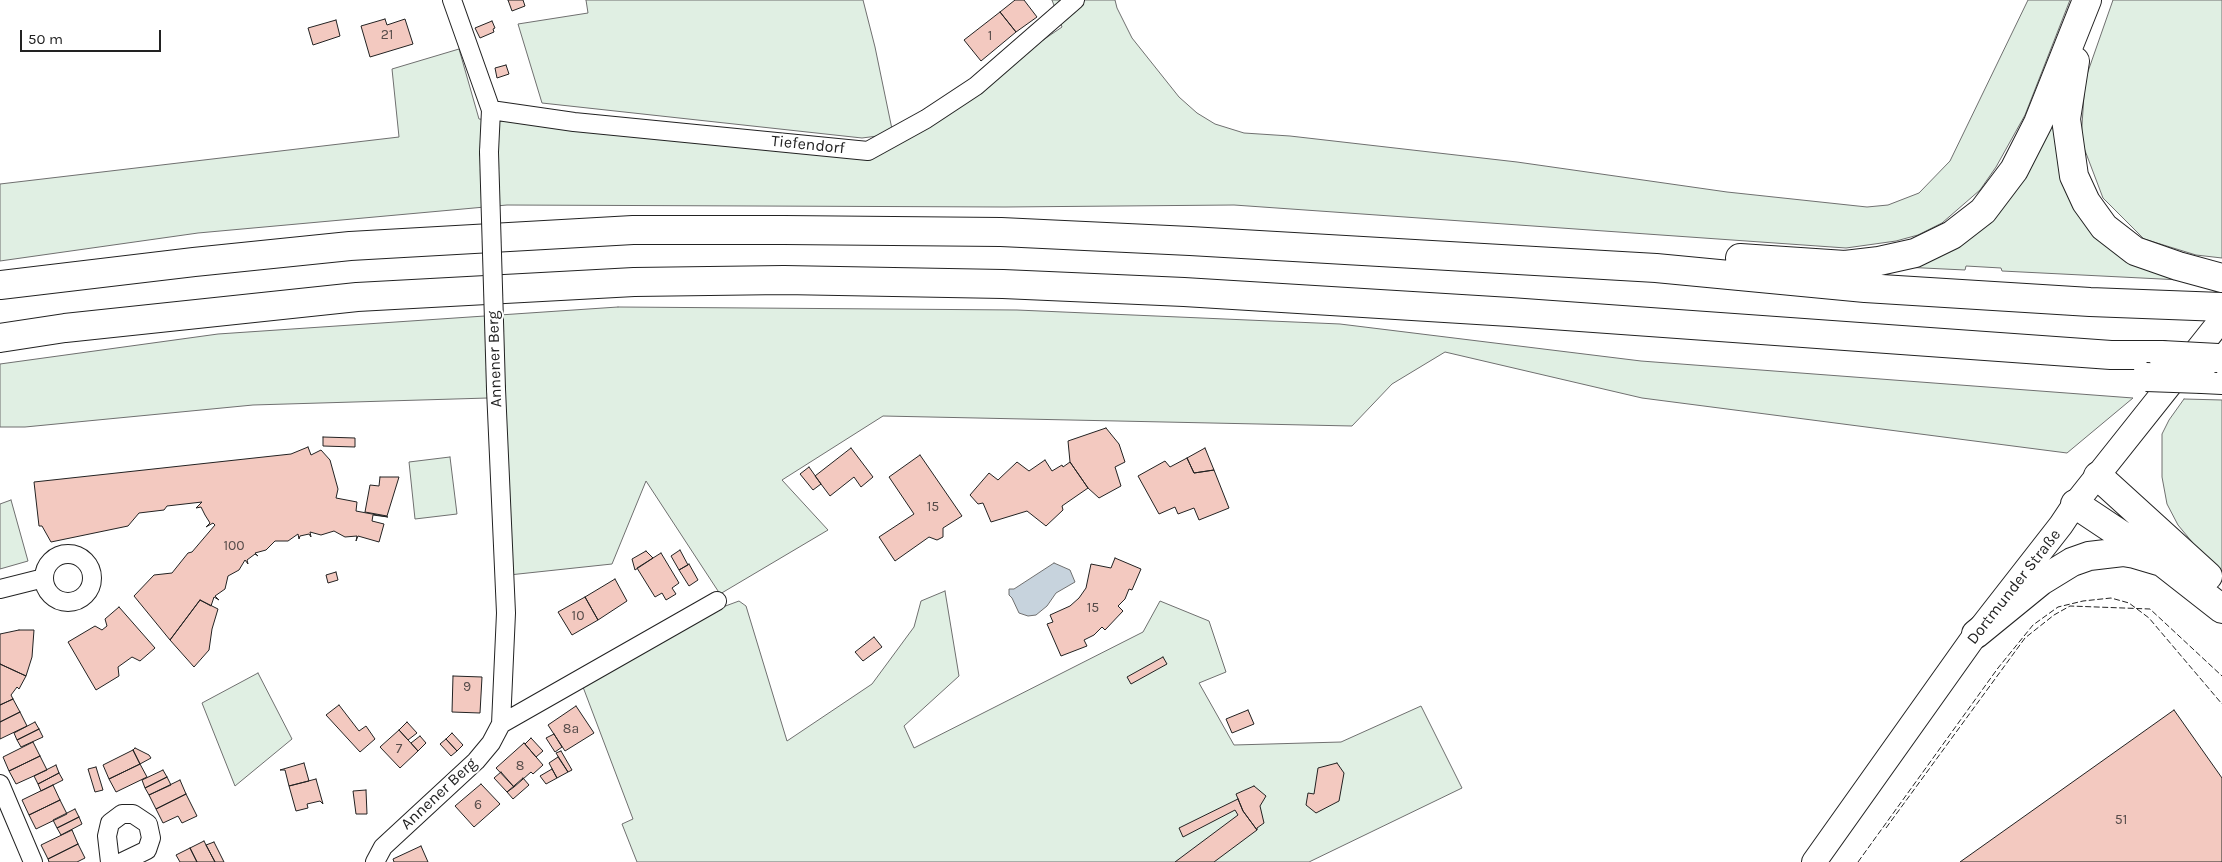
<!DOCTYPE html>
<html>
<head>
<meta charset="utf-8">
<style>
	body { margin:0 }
	#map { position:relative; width:2222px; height:862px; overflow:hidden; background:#fff; font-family:Karla,sans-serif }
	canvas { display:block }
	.scale { position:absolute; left:20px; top:30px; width:141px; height:22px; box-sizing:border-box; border:2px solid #222; border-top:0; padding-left:6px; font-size:15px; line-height:18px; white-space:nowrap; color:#222; -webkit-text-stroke:4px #fff; paint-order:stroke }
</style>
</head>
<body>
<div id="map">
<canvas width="2222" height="862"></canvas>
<div class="scale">50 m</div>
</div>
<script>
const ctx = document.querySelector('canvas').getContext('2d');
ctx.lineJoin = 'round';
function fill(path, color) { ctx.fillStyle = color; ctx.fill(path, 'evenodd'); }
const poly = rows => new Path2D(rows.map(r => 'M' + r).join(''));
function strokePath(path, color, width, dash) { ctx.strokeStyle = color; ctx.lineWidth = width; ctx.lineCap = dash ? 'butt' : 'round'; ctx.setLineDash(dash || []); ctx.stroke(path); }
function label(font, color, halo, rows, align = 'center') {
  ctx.font = font + ' Karla,sans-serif'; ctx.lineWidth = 4; ctx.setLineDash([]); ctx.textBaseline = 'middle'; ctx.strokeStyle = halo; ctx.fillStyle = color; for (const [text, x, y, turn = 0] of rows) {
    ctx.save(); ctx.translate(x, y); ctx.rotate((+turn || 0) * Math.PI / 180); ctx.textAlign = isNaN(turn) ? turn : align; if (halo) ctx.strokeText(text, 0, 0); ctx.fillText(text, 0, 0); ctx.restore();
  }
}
const green = poly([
	[586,0,863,0,875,47,893,134,862,138,542,103,518,24,588,13,586,0],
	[1052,0,1115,0,1117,8,1132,38,1179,97,1197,113,1215,124,1244,133,1290,136,1517,162,1727,192,1867,207,1888,205,1919,193,1950,161,2028,0,2070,0,2025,115,1996,167,1980,190,1942,223,1918,235,1896,241,1846,248,1234,205,1005,207,507,205,198,233,0,261,0,184,399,137,392,69,459,49,479,119,877,154,1062,27,1052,0],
	[2113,0,2222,0,2222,258,2196,255,2144,239,2103,198,2081,140,2085,80,2113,0],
	[2054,105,2070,184,2181,280,2002,271,2001,268,1966,266,1965,270,1903,267,1939,250,2054,105],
	[618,307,1017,310,1340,324,1641,361,2133,398,2067,453,1642,398,1445,352,1392,384,1352,426,883,416,782,480,828,530,720,594,646,481,612,564,509,575,488,398,253,405,25,427,0,427,0,364,218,334,618,307],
	[2184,399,2222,400,2222,572,2207,560,2178,525,2167,504,2162,477,2162,434,2169,420,2184,399],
	[450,457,457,514,415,519,409,462,450,457],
	[11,500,28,561,0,569,0,504,11,500],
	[945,591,959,676,904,726,914,748,1143,632,1160,601,1209,621,1226,672,1199,683,1234,745,1341,742,1421,706,1462,788,1309,862,637,862,622,824,633,819,583,687,720,608,739,601,746,606,787,741,872,684,914,627,921,601,945,591],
	[258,673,292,739,235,786,202,703,258,673]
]);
const water = poly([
	[1054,563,1070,570,1075,582,1056,593,1047,606,1036,615,1028,616,1019,613,1012,598,1009,595,1009,589,1014,589,1054,563]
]);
const building = poly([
	[508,0,523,0,525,6,512,11,508,0],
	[1015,0,1024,0,1037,17,1016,32,1000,12,1015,0],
	[1000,12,1016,32,981,61,964,40,1000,12],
	[385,19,387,25,405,19,413,44,370,57,361,26,385,19],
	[336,20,340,36,313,45,308,28,336,20],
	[492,21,495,28,493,29,494,32,480,38,475,28,492,21],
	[506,65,509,74,497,78,495,68,506,65],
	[1106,428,1119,444,1125,462,1115,467,1121,486,1099,498,1088,488,1070,462,1068,441,1106,428],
	[323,437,355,438,355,447,323,446,323,437],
	[308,447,311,455,321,450,330,460,338,489,336,498,357,502,356,511,388,517,373,515,372,521,384,524,379,542,358,536,356,541,357,536,345,537,334,531,321,535,310,532,311,537,309,534,300,536,299,539,298,534,288,541,275,541,266,550,255,553,258,556,255,554,247,560,248,564,245,560,239,570,228,576,225,589,215,596,219,600,214,597,211,606,200,600,170,640,134,596,154,575,172,573,188,553,192,552,215,525,213,523,206,527,210,523,205,515,201,507,196,508,202,502,167,506,164,510,139,513,128,526,51,542,42,526,39,526,34,482,291,454,308,447],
	[851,448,873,477,861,487,854,477,830,496,815,476,851,448],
	[1205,448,1214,470,1194,473,1187,458,1205,448],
	[920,455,962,516,943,528,943,537,937,540,929,537,895,561,879,537,914,514,889,477,920,455],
	[1187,458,1194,473,1214,470,1229,508,1199,520,1194,508,1178,514,1175,507,1159,514,1138,476,1165,461,1170,467,1187,458],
	[1045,460,1052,471,1062,465,1063,467,1070,462,1088,488,1062,506,1063,510,1046,526,1027,511,991,522,983,503,978,504,970,495,989,473,998,480,1017,462,1029,471,1045,460],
	[809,467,821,484,813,490,800,474,809,467],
	[380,477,399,477,387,516,365,512,370,485,379,486,380,477],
	[680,550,688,565,679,570,671,556,680,550],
	[646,551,653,558,635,570,632,559,646,551],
	[661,553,679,583,672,588,676,594,666,600,662,593,655,597,637,568,661,553],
	[1115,558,1141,569,1132,590,1129,589,1125,599,1118,606,1123,611,1105,630,1102,627,1094,635,1084,640,1087,646,1061,656,1047,624,1053,622,1050,615,1070,606,1079,598,1086,588,1091,564,1111,568,1115,558],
	[689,564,698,580,689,586,679,570,689,564],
	[336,572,338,580,328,583,326,575,336,572],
	[615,579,627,601,598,620,585,597,615,579],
	[585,597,598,620,572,635,558,612,585,597],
	[200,600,218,609,212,629,209,650,194,667,170,640,200,600],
	[119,607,155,648,140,661,132,657,118,667,119,676,96,690,68,642,95,626,102,630,107,626,105,619,119,607],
	[19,630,34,630,32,657,26,676,0,664,0,634,19,630],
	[874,637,882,647,863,661,855,652,874,637],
	[1163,657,1167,664,1131,684,1127,677,1163,657],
	[0,664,26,676,19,689,17,687,11,695,13,699,0,705,0,664],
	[453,676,482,677,480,713,452,712,453,676],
	[13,699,20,712,0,722,0,705,13,699],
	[339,705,359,731,366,726,375,739,360,752,326,715,339,705],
	[576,706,594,733,565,751,548,725,576,706],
	[1248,710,1254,724,1232,733,1226,719,1248,710],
	[2174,710,2222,778,2222,862,1960,862,2174,710],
	[20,712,27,726,0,739,0,722,20,712],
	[35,722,39,729,17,740,14,733,35,722],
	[407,722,417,733,408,740,399,730,407,722],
	[39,729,43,737,21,747,17,740,39,729],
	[399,730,418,751,400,768,380,747,399,730],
	[452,733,463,745,457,751,446,739,452,733],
	[554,734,562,747,555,752,546,738,554,734],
	[420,736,426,743,418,751,411,743,420,736],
	[531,738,543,751,536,757,525,744,531,738],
	[446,739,457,751,451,756,440,744,446,739],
	[33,742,40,756,9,771,3,757,33,742],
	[524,743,543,765,533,774,531,772,514,787,496,768,524,743],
	[135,748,149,755,151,758,140,764,133,750,135,748],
	[133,750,140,764,109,779,103,765,133,750],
	[561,751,572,770,568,772,556,753,561,751],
	[40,756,47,770,16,784,9,771,40,756],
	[558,757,568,772,557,778,549,763,558,757],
	[304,763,309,781,289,786,285,770,280,770,304,763],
	[1337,763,1344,773,1339,801,1316,813,1306,805,1308,793,1314,794,1318,768,1337,763],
	[140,764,147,777,116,792,109,779,140,764],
	[56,765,59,773,38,784,34,776,56,765],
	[96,767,103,790,95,792,88,769,96,767],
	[552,769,557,778,546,784,540,776,552,769],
	[163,770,167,777,145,788,142,780,163,770],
	[501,772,514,787,507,792,494,778,501,772],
	[59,773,63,780,41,791,38,784,59,773],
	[167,777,171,785,149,795,145,788,167,777],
	[523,778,529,785,513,799,507,792,523,778],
	[316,779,323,804,320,801,307,804,308,808,296,811,289,786,316,779],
	[180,780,186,794,156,809,149,795,180,780],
	[481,784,500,804,474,827,455,806,481,784],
	[53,785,60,800,29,815,22,800,53,785],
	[1254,786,1266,796,1260,806,1264,823,1257,828,1257,830,1243,811,1236,794,1254,786],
	[366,790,367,814,356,814,353,791,366,790],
	[186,794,197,816,182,823,178,816,163,823,156,809,186,794],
	[1238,799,1243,811,1257,830,1214,862,1175,862,1238,815,1235,810,1183,837,1179,828,1238,799],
	[60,800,67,814,36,829,29,815,60,800],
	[75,809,79,817,57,828,53,820,75,809],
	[79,817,82,824,61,835,57,828,79,817],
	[72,830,78,844,48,859,41,845,72,830],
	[204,841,206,845,215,862,197,862,190,848,204,841],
	[214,842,224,862,215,862,206,845,214,842],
	[78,844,85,858,77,862,49,862,48,859,78,844],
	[421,846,428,862,394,862,393,859,421,846],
	[190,848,197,862,180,862,176,855,190,848]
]);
const street = poly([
	[452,0,491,110,489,152],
	[491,110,574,122,868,151,926,119,976,86,1075,0],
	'44 578a24 24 0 1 1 48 0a24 24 0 1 1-48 0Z',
	[0,589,44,578],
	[501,724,717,601],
	[0,784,33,862],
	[110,862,107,836,110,823,122,814,133,814,148,824,151,838,147,850,122,862],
	[375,862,383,847,476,761,491,743,501,724,506,613,496,389]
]);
const secondary = poly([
	[1814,862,1976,634,2061,525,2075,504,2222,319]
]);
const highway = poly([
	[2075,61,2066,119,2074,176,2086,202,2104,227,2135,251,2178,266,2222,278],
	[1740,258,1845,265,1879,261,1915,253,1952,235,1983,211,2014,170,2038,123,2087,0],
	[0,285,194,262,350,246,633,230,784,230,1001,232,1190,241,1656,268,1865,288,2090,302,2222,307],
	[0,338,65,328,357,297,634,282,784,280,1003,284,1184,292,1510,312,2111,355,2162,355],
	[2202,379,2222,380],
	[2098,476,2208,576],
	[2075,504,2162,562,2222,609],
	[1976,634,2041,581,2072,562,2089,556,2123,552,2135,554,2162,562]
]);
const streetBridge = poly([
	[489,152,496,389]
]);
const highwayBridge = poly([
	[2162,355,2218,358],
	[2146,377,2202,379]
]);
const fence = poly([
	[1886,828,2025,638,2054,615,2070,606,2150,609,2222,676],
	[1858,862,1998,668,2033,625,2058,607,2083,601,2111,598,2129,603,2149,618,2222,704]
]);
const numberNames = [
	["21",387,35],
	["1",990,36],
	["15",933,507],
	["100",234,546],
	["15",1093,608],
	["10",578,616],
	["9",467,687],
	["8a",571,729],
	["7",399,749],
	["8",520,766],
	["6",478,805],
	["51",2121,820]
];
const streetNames = [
	["Tiefendorf",808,145,6],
	["Annener Berg",495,359,-92],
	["Dortmunder Straße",2014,587,-52],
	["Annener Berg",439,794,-43]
];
fill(green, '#e0efe3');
strokePath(green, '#6f6f6f', 1);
fill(water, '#c7d3dd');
strokePath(water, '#6f6f6f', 1);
fill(building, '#f3c9c0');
strokePath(building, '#222', 1);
strokePath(street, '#222', 20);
strokePath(secondary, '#222', 26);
strokePath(highway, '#222', 30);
strokePath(street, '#fff', 18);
strokePath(secondary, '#fff', 24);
strokePath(highway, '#fff', 28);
strokePath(streetBridge, '#222', 20, []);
strokePath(highwayBridge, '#222', 30, []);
strokePath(streetBridge, '#fff', 18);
strokePath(highwayBridge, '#fff', 28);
strokePath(fence, '#222', 1, [6, 2.5]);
label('14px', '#564c4a', null, numberNames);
label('16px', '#222', '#fff', streetNames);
</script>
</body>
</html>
